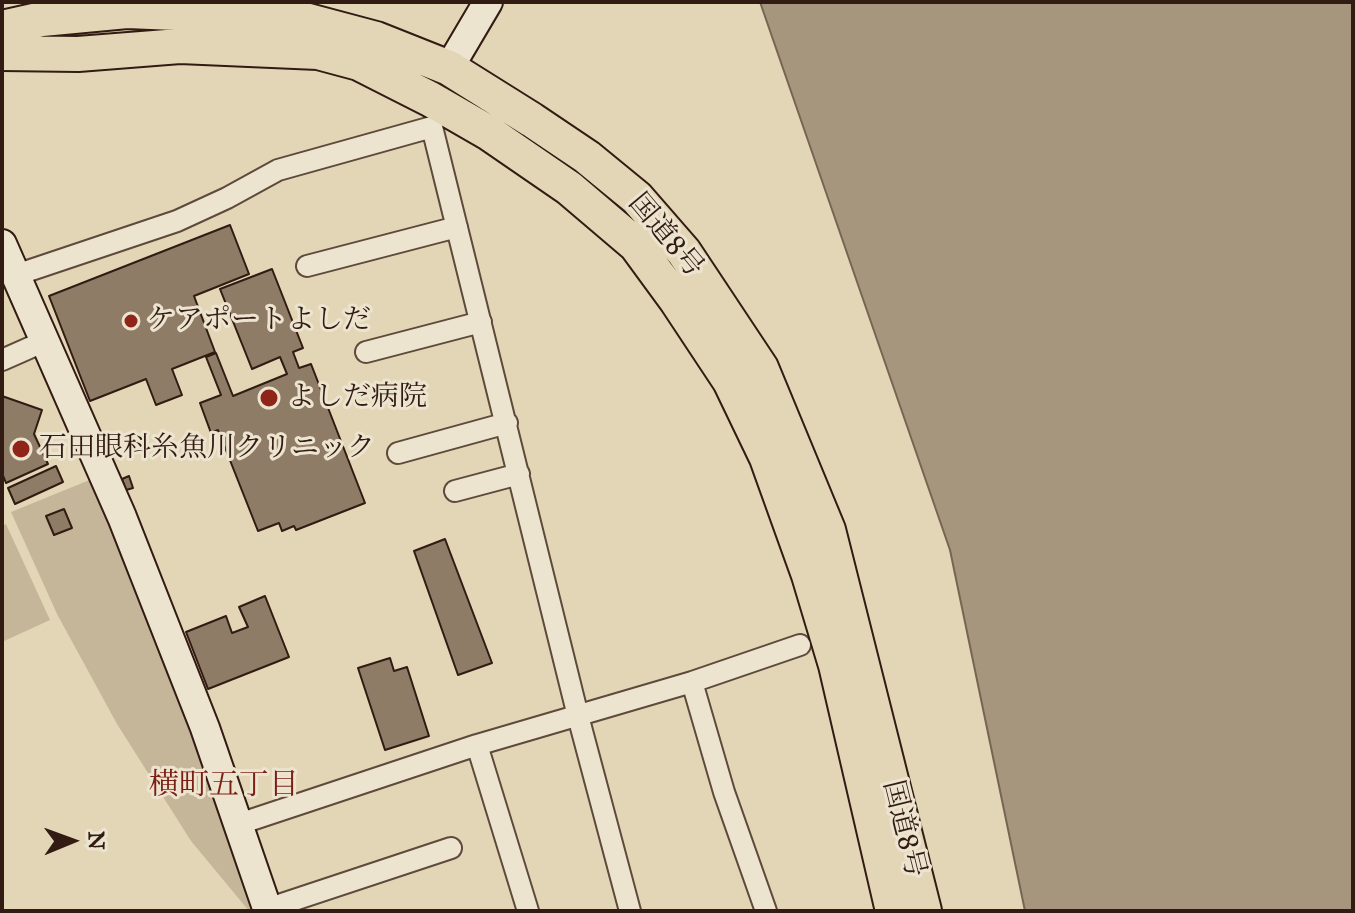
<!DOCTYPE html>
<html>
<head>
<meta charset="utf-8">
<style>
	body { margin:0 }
	#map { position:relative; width:1355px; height:913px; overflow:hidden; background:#e3d6b6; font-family:"IM FELL Great Primer",serif }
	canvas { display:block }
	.frame { position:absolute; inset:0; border:4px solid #311b12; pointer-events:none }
	.north { position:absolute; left:32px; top:801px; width:80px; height:80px; -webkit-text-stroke:6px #ede4d0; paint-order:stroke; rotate:89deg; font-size:22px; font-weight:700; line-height:32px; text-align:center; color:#311b12 }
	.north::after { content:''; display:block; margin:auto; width:28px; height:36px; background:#311b12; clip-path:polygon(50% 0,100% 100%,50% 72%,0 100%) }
</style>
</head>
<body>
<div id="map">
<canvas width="1355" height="913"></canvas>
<div class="frame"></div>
<div class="north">N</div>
</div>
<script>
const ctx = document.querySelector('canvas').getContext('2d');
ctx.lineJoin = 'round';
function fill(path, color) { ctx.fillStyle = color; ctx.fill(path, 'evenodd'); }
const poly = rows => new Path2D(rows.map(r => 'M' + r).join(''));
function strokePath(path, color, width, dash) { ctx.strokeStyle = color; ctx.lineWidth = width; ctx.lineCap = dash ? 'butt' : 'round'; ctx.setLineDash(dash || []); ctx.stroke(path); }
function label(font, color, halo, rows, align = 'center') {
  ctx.font = font + ' "IM FELL Great Primer","Noto Serif JP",serif'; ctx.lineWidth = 6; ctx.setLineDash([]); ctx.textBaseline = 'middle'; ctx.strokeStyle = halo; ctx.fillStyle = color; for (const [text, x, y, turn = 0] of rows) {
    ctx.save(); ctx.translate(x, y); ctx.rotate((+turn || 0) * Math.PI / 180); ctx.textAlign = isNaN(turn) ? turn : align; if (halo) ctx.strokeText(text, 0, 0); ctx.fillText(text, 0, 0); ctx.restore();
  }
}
const green = poly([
	[92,479,182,710,218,810,251,907,251,911,249,911,191,841,117,724,57,614,11,512],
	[6,524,50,620,2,642,2,526]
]);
const water = poly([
	[760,2,1353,2,1353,911,1025,911,950,550,760,2]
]);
const building = poly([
	[230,225,249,274,194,296,215,352,172,369,182,395,156,405,146,379,90,401,49,296,230,225],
	[272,269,303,348,293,352,299,368,311,364,365,503,296,530,294,526,282,531,279,523,258,531,218,430,211,433,200,403,221,395,206,357,216,353,233,396,287,374,280,357,252,369,220,289,272,269],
	[2,396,42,410,34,434,48,464,6,483,2,473,2,396],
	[56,466,63,482,15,504,8,488,56,466],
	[129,476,133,488,126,490,122,479,129,476],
	[64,509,72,528,54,535,46,516,64,509],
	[445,539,492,663,458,675,414,551,445,539],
	[265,596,289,657,208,689,186,632,226,616,232,633,248,627,239,607,265,596],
	[390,658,394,671,407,667,429,736,385,750,358,668,390,658]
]);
const street = poly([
	[307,266,457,227],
	[16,275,177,221,227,198,278,170,432,127,578,716,630,911],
	[366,352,481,322],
	[2,360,45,341],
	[398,453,507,423],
	[455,491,519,474],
	[692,682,724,792,766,911],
	[477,745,528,911],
	[239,824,477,745,692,682,800,645],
	[267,909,451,848]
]);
const secondary = poly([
	[449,68,488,2],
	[2,244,122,517,205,728,268,911]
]);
const highway = poly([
	[2,28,42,19,127,11,297,18,376,39,449,68,532,120,587,157,637,198,684,252,761,368,828,530,924,911],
	[2,53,78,54,180,46,318,52,359,63,430,99,489,133,569,188,636,245,677,301,730,381,767,458,809,575,836,665,893,911]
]);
const markers = [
	[131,321,8,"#8f2418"],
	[269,398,10,"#8f2418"],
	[21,449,10,"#8f2418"]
];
const streetNames = [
	["国道8号",665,236,50],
	["国道8号",903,829,76]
];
const poiNames = [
	["ケアポートよしだ",147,321],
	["よしだ病院",287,398],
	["石田眼科糸魚川クリニック",39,449]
];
const neighbourhoodNames = [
	["横町五丁目",224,787]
];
fill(green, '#c5b69a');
fill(water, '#a6967e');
strokePath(water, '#776553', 2);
fill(building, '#8e7c67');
strokePath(building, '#311b12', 2);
strokePath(street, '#5e4a3b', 24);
strokePath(secondary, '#311b12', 32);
strokePath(highway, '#311b12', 38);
strokePath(street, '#ede4d0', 20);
strokePath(secondary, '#ede4d0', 28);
strokePath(highway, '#e3d6b6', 34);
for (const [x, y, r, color] of markers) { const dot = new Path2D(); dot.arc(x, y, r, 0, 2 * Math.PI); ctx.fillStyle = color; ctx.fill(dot); strokePath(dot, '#ede4d0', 3); }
label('28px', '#311b12', '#ede4d0', streetNames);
label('28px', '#311b12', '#ede4d0', poiNames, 'left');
label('30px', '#7a1f14', '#ede4d0', neighbourhoodNames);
</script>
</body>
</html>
